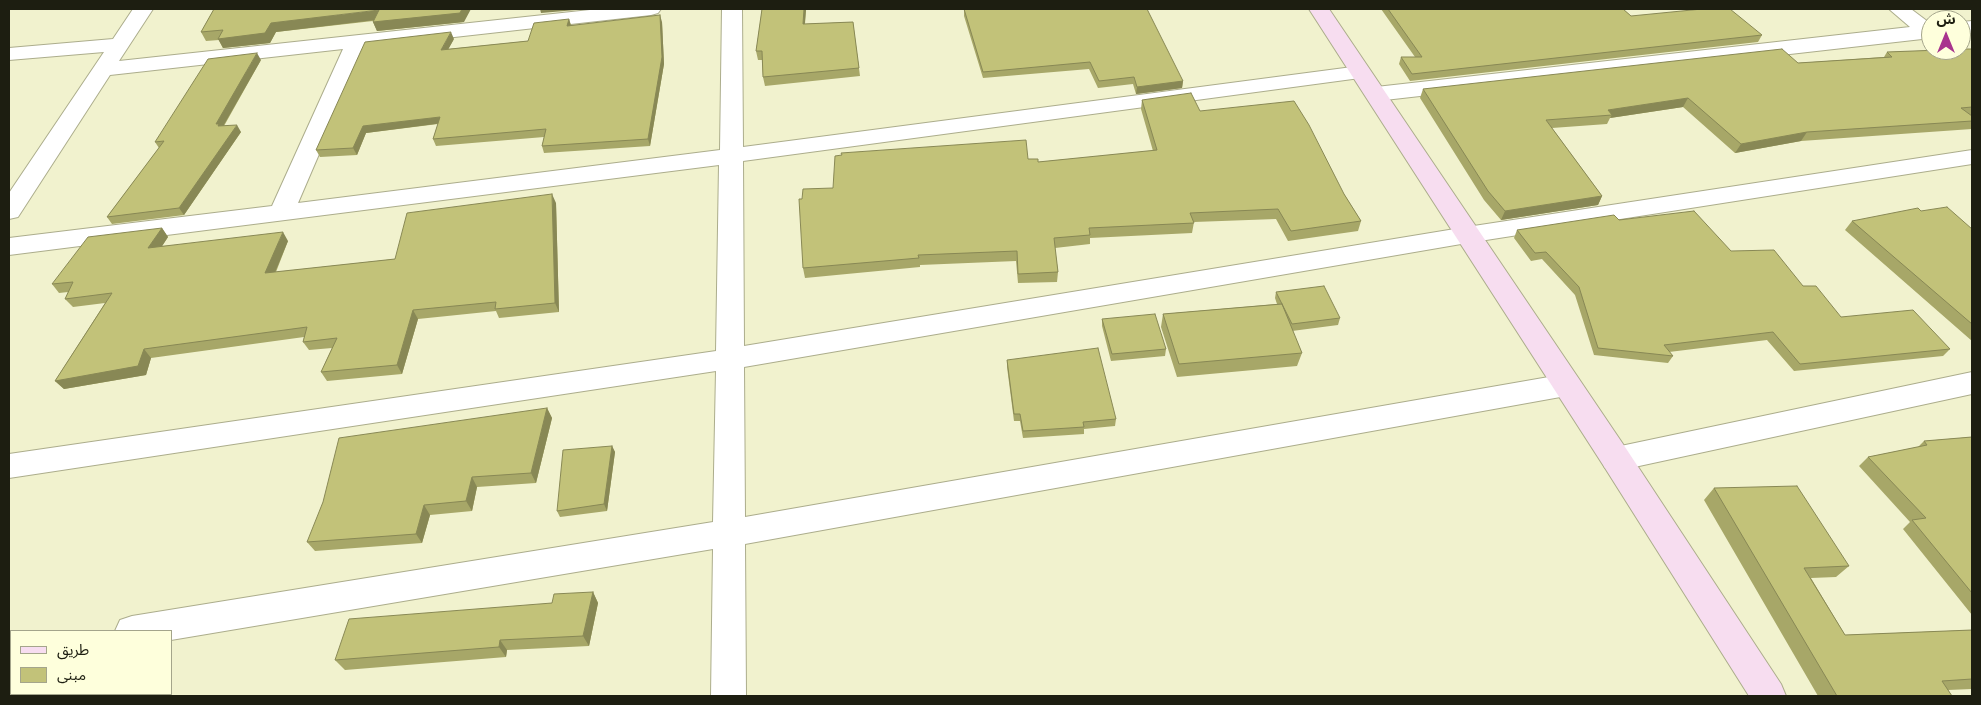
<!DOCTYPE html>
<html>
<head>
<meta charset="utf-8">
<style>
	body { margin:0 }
	#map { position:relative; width:1981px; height:705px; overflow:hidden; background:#f1f2ce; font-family:Overpass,"Noto Sans Arabic",sans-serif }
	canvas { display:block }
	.frame { position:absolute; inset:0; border:10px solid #1d1e11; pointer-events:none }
	.legend { position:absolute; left:10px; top:630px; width:162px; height:65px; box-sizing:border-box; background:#feffdc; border:1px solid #a4a58b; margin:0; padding:6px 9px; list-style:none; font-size:15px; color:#1d1e11 }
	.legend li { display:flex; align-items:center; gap:10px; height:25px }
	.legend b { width:25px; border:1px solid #a4a58b }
	.north { position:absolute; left:1921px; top:10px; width:50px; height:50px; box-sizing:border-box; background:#feffdc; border:1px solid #a4a58b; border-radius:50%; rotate:0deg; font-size:14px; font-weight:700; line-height:20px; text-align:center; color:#1d1e11 }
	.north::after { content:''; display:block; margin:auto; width:18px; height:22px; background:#a8348e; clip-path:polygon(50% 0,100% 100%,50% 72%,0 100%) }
</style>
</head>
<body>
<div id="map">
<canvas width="1981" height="705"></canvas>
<div class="frame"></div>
<ul class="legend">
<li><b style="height:6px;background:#f7ddf0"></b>طريق</li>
<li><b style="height:14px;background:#c2c279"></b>مبنى</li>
</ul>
<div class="north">ش</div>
</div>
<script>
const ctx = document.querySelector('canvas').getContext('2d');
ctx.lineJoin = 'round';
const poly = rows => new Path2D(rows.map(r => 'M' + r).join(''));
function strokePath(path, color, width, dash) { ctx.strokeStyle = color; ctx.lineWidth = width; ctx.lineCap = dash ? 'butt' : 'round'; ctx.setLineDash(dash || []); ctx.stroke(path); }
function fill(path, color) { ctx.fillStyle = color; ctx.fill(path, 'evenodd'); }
const street = poly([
	[133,9,153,9,119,61,599,9,661,9,658,13,651,15,365,47,298,203,720,150,722,9,742,9,743,147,1360,66,1367,68,1371,72,1367,76,1360,78,743,161,744,346,1467,227,1972,150,1972,164,1467,243,744,367,745,517,1566,374,1576,377,1580,385,1576,393,1566,396,745,544,746,696,711,696,713,549,171,640,171,631,115,631,120,620,132,616,713,522,716,371,9,478,9,454,716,351,719,165,9,255,9,238,272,206,343,49,110,75,18,217,9,219,9,193,104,52,9,60,9,48,113,39,133,9],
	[1889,9,1911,9,1931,24,1931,38,1376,101,1368,99,1365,94,1368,89,1376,87,1910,27,1889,9],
	[1972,21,1972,33,1961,34,1961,22,1972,21],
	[1972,372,1972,394,1616,471,1605,468,1601,459,1605,450,1616,447,1972,372],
	[11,635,11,667,9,668,9,636,11,635]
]);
const secondary = poly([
	[1309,9,1329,9,1627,450,1781,684,1786,696,1749,696,1605,468,1309,9]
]);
const wall = poly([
	[214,9,464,22,377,31,373,22,373,21,276,32,270,43,223,48,219,40,206,41,201,32],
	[762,9,806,9,805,24,853,22,860,76,765,86,763,77,762,60,758,60,756,51],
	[964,9,1183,81,1182,88,1136,94,1133,84,1098,88,1089,69,983,78,964,16],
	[1381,9,1623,9,1631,16,1762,35,1758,42,1410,81,1399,64,1401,57,1415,57],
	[569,19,571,25,662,22,664,64,650,146,544,153,542,146,544,137,436,146,433,139,438,124,366,133,357,155,320,157,316,150,454,39,448,49,528,41],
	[1972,49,1972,129,1801,141,1735,153,1683,107,1610,118,1607,124,1552,128,1602,196,1598,205,1501,220,1484,200,1420,98,1423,89,1884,57,1887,52],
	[261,60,224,126,241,132,184,215,112,224,107,217,159,148,155,142],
	[1142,100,1200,111,1344,194,1361,221,1358,231,1288,241,1276,219,1194,222,1192,233,1090,238,1090,244,1055,248,1058,272,1057,282,1018,283,1016,261,920,265,920,267,805,278,803,268,802,199,833,188,1028,159,1038,162,1153,151,1141,109],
	[556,203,559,312,499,318,496,311,418,319,402,374,327,381,321,372,332,348,309,350,303,342,304,337,151,358,146,375,64,389,55,381,105,303,73,307,65,299,68,292,59,293,52,284,162,228,168,237,162,246,288,241,276,272,395,259],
	[1619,220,1731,251,1803,286,1841,317,1950,349,1943,356,1794,371,1767,340,1669,352,1673,356,1668,363,1594,355,1575,295,1542,259,1531,261,1514,238,1517,230],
	[1852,221,1972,229,1972,341,1845,230],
	[1276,292,1340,318,1338,325,1292,331,1302,353,1297,366,1177,377,1161,327,1163,314,1277,304,1275,298],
	[1102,319,1166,349,1165,356,1111,361,1102,326],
	[1007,360,1116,419,1115,426,1084,429,1084,434,1023,438,1020,421,1014,421,1007,367],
	[547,408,552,418,536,483,477,487,472,511,430,515,422,543,315,551,307,542],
	[1972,437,1972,615,1903,529,1910,522,1859,466,1868,457,1918,447,1924,441],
	[612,446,615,452,607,511,560,517,557,511],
	[1714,488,1849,566,1836,577,1811,578,1845,635,1972,630,1972,689,1948,690,1952,696,1818,696,1704,500],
	[593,592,598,603,589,646,507,650,506,657,345,670,335,660]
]);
const shadedWall = poly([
	[462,9,471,9,464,22,377,31,373,22],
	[540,9,576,9,576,10,541,13],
	[804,9,806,9,806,10,804,32,803,24],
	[379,10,383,19,276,32,270,43,223,48,218,39,271,23],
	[660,15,662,22,664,64,650,146,648,139],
	[569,19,571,26,567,26],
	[451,32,454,39,444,57,441,50],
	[257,53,261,60,222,128,216,124],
	[1183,81,1182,88,1136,94,1137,87],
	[1688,98,1683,107,1610,118,1612,115,1608,110],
	[440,117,443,123,366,133,357,155,353,148,363,126],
	[237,125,241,132,184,215,179,208],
	[1807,132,1801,141,1735,153,1741,144],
	[552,194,556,203,559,312,555,303],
	[1602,196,1598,205,1501,220,1505,211],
	[162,228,168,237,155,257,148,248],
	[283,232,288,241,271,282,265,273],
	[413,310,418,319,402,374,397,365],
	[144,349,151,358,146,375,64,389,55,381],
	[547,408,552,418,536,483,531,473],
	[612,446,615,452,607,511,604,504],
	[472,477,477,487,472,511,466,501],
	[424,505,430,515,422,543,416,534],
	[593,592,598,603,589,646,583,636],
	[500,640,507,650,506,657,499,647],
	[88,694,106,694,105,696,87,696]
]);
const building = poly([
	[214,9,462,9,460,13,373,22,379,10,271,23,265,33,218,39,223,30,201,32,214,9],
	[762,9,804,9,803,24,853,22,859,68,763,77,762,51,756,51,762,9],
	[964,9,1147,9,1183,81,1137,87,1134,77,1099,81,1090,62,983,72,964,9],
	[1388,9,1623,9,1631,16,1702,9,1730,9,1762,35,1412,74,1401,57,1422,57,1388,9],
	[660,15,662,57,648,139,542,146,546,129,433,139,440,117,363,126,353,148,316,150,365,42,451,32,441,50,528,41,534,23,569,19,567,26,660,15],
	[1782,49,1798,63,1892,57,1887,52,1940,50,1961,50,1961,49,1972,49,1972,107,1961,108,1972,116,1972,121,1807,132,1741,144,1688,98,1608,110,1612,115,1546,120,1602,196,1505,211,1488,191,1423,89,1782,49],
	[257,53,216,124,219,124,218,126,237,125,179,208,107,217,164,141,155,142,208,59,257,53],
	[1191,93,1200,111,1294,101,1309,125,1344,194,1361,221,1291,231,1278,209,1190,213,1194,223,1089,228,1090,235,1054,238,1058,272,1018,274,1017,251,918,255,919,258,803,268,799,199,802,199,803,189,833,188,835,156,842,155,841,153,1026,140,1028,159,1038,159,1038,162,1157,150,1142,100,1191,93],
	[552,194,555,303,495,309,496,302,413,310,397,365,321,372,337,338,303,342,307,327,144,349,138,366,55,381,112,293,65,299,73,282,52,284,88,237,162,228,148,248,283,232,265,273,395,259,407,213,552,194],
	[1947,207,1972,229,1972,324,1852,221,1918,208,1921,211,1947,207],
	[1694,211,1731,251,1774,250,1803,286,1816,286,1841,317,1913,310,1950,349,1800,364,1773,332,1664,345,1673,356,1598,348,1579,287,1546,252,1535,253,1517,230,1614,215,1619,220,1694,211],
	[1324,286,1340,318,1292,324,1276,292,1324,286],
	[1282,304,1302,353,1179,364,1163,314,1282,304],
	[1155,314,1166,349,1112,354,1102,319,1155,314],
	[1098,348,1116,419,1083,422,1084,427,1023,431,1020,414,1014,414,1007,360,1098,348],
	[547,408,531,473,472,477,466,501,424,505,416,534,307,542,323,502,339,438,547,408],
	[1972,437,1972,593,1912,520,1926,518,1868,457,1927,445,1924,441,1972,437],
	[612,446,604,504,557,511,563,450,612,446],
	[1797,486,1849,566,1804,568,1845,635,1972,630,1972,679,1942,681,1952,696,1837,696,1714,488,1797,486],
	[593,592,583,636,500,640,499,647,335,660,349,619,552,603,554,594,593,592],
	[11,687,11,694,88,694,87,696,9,696,9,688,11,687]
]);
strokePath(street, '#acad8c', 2);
strokePath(secondary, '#acad8c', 2);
fill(street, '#fff');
fill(secondary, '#f7ddf0');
fill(wall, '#a7a768');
fill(shadedWall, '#885');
fill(building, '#c2c279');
strokePath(building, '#885', 1);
</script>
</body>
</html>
